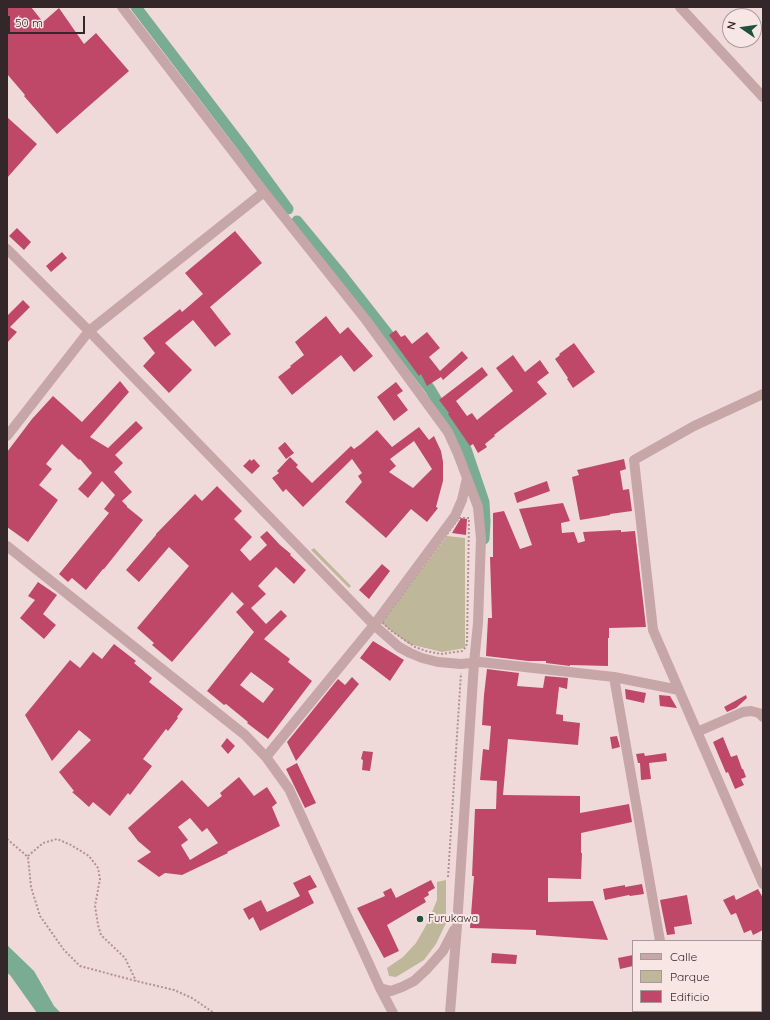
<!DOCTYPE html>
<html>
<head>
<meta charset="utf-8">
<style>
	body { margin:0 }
	#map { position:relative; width:770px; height:1020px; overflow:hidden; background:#f0dad9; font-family:Quicksand,sans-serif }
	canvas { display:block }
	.frame { position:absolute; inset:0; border:8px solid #332729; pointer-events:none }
	.legend { position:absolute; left:632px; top:940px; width:130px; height:72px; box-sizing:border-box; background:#f8e6e5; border:1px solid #a99a9a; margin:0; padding:5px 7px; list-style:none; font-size:12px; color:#332729 }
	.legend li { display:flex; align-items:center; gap:8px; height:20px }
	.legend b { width:20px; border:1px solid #a99a9a }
	.north { position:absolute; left:722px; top:8px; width:40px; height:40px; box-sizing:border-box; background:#f8e6e5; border:1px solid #a99a9a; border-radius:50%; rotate:283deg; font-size:11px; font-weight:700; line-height:16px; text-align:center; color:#332729 }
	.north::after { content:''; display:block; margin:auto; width:14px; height:18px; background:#1f523b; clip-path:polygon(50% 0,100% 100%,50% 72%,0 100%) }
	.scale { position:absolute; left:8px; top:16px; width:77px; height:18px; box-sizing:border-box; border:2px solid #332729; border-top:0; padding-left:5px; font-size:12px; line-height:14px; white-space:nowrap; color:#332729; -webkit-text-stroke:3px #f8e6e5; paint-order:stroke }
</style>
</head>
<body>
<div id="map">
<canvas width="770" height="1020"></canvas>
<div class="frame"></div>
<ul class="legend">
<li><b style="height:5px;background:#c7a6a8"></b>Calle</li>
<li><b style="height:11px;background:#beb79a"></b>Parque</li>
<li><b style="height:11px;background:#bf4869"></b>Edificio</li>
</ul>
<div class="north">N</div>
<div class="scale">50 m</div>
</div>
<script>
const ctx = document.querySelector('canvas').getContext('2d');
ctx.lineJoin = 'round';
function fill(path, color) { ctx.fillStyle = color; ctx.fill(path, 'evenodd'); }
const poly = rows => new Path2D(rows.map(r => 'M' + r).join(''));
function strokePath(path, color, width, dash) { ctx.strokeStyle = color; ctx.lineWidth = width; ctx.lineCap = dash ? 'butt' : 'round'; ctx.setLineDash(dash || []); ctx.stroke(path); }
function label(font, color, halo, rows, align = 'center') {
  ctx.font = font + ' Quicksand,sans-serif'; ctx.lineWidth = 4; ctx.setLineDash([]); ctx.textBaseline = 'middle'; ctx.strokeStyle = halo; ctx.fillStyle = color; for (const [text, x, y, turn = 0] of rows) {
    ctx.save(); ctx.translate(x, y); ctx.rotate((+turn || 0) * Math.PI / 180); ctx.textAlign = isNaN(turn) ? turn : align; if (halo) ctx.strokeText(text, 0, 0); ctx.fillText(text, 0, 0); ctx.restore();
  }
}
const green = poly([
	[447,536,465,538,465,648,442,652,409,644,381,623],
	[314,548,351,586,349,588,311,550],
	[446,880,446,923,436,944,424,960,396,977,389,976,387,968,403,957,416,943,428,922,437,900,437,882]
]);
const water = poly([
	[7,945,34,971,54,1006,61,1013,37,1013,10,975,7,973]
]);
const canal = poly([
	[136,7,245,150,288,209],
	[297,221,340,273,394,342,430,389,466,449,484,502,485,521,484,539]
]);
const building = poly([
	[7,7,31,7,43,22,59,8,84,44,96,33,129,71,57,134,24,96,25,95,7,74],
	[7,117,37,144,7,178],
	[17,228,31,242,24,250,9,236],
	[235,231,262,263,210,307,231,334,215,347,193,320,165,343,192,370,169,393,143,366,155,353,143,338,180,309,182,312,203,294,185,273],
	[62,252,67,258,51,272,46,266],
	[23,300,30,307,10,327,17,332,7,343,7,316],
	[326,316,340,334,348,327,373,356,354,372,341,355,292,395,278,377,291,367,290,366,304,355,295,342],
	[396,330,401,337,405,335,412,344,427,332,440,348,429,357,440,371,462,351,468,358,443,380,441,377,427,386,421,374,419,376,389,335],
	[574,343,595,372,573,388,567,379,568,378,555,359,560,355,559,354],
	[513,355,525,372,540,360,549,373,537,382,547,394,494,435,495,436,485,444,487,447,478,453,473,444,470,446,448,414,449,413,439,400,482,367,488,375,456,401,467,416,472,413,477,420,513,391,496,368],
	[120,381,129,392,90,437,108,448,136,421,143,428,115,455,123,463,114,472,132,492,122,501,127,506,127,507,143,520,104,569,103,569,86,590,72,578,68,582,59,574,109,513,104,509,115,495,102,481,88,498,78,489,92,473,80,459,79,460,62,444,46,464,52,469,39,485,58,500,28,542,7,527,7,452,32,419,53,396,82,422],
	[396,382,403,391,397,395,408,410,394,421,377,397],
	[419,427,429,440,434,436,441,451,443,462,443,481,436,507,438,508,427,522,411,509,386,538,345,502,362,482,358,476,362,473,352,459,303,507,286,489,283,492,272,478,279,473,277,471,290,457,298,465,296,467,312,483,351,446,354,449,361,444,377,430,392,447],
	[414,441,432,469,413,488,389,472,396,466,390,459],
	[285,442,294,453,286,459,278,448],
	[250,459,251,461,254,459,260,466,252,474,243,466],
	[624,459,626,469,620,471,623,490,629,489,632,511,610,514,610,515,580,520,572,477,579,475,577,470],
	[547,481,550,491,517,503,514,493],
	[217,486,242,511,234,519,252,537,240,550,250,561,267,545,260,537,267,531,280,545,291,554,290,555,306,570,294,584,276,567,258,586,266,594,251,608,266,624,281,610,287,616,264,639,290,659,288,662,312,681,268,739,247,723,248,722,226,704,224,705,207,691,254,632,236,612,244,604,232,592,172,662,152,645,154,643,137,628,189,566,169,547,139,582,126,570,156,535,156,534,195,494,202,501],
	[251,672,274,689,263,703,240,685],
	[563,503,570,521,561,523,562,533,574,532,578,543,585,541,583,532,621,530,621,532,635,531,646,627,609,628,609,638,608,638,608,666,570,665,570,666,546,663,546,661,528,661,486,656,488,618,492,618,490,557,493,557,493,513,504,511,520,549,532,545,519,509],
	[461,518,467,519,466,535,452,533],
	[382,564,390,571,369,599,359,590],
	[38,582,57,595,43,614,56,625,44,639,20,618,35,600,28,596],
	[373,641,404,660,390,681,360,658],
	[114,644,136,661,134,663,152,678,149,682,183,709,177,717,178,718,168,731,166,729,143,759,152,766,130,795,128,793,110,816,93,802,89,807,79,798,72,792,74,791,59,772,91,740,79,730,52,761,25,715,70,660,80,668,93,652,102,659],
	[487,669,519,673,517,686,543,688,545,676,568,678,567,689,559,687,556,714,563,715,563,721,580,723,578,745,508,739,503,795,580,796,580,813,629,804,632,822,581,833,581,853,582,853,581,879,548,878,548,902,593,901,608,940,536,935,536,930,470,928,474,876,472,876,475,809,496,809,497,781,480,780,483,749,489,750,491,726,482,725,484,695],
	[352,677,359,684,296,761,287,742,338,679,345,685],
	[625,689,646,693,644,703,626,699],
	[659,695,670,696,677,708,660,706],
	[746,695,747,698,736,708,727,712,724,707],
	[617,736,620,747,612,749,610,737],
	[723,737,731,757,737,755,742,769,743,769,746,777,741,779,744,785,735,789,728,772,726,773,713,742],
	[227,738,235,746,228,754,221,746],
	[363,751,373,752,370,771,362,770,363,760,361,759],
	[644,753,645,756,666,753,667,761,649,763,651,779,641,780,640,763,638,763,636,754],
	[297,763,316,803,305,808,286,769],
	[239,777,254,796,267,787,277,803,272,807,280,826,227,852,228,853,182,875,165,873,159,877,137,861,151,852,138,841,128,828,182,780,208,807,222,796,220,793],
	[190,818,202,832,207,828,218,843,190,860,181,845,188,840,178,827],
	[310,875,317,887,308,891,314,903,260,931,253,917,249,920,243,909,261,900,267,912,300,896,293,883],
	[431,880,435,888,428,892,429,895,424,898,426,902,387,925,399,951,384,958,357,908,385,896,383,892,391,888,396,898],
	[642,884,644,894,630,896,629,895,605,900,603,889,625,885,625,887],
	[758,889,763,898,763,930,753,935,751,930,744,933,736,913,731,915,723,900,734,895,736,900],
	[687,895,692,924,674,927,675,934,667,935,660,900],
	[492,953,517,955,516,964,491,963],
	[633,955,633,966,620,969,618,958]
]);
const path = poly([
	[459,518,469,518,467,643,466,647,462,651,441,654,426,651,415,647,390,630,382,622,459,518],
	[7,839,28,857,31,887,40,916,64,950,80,966,136,981,174,990,192,998,214,1013],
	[28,856,43,843,57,839,71,845,89,856,98,868,100,879,95,906,98,925,101,935,125,958,136,981],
	[448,877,461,673]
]);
const minor = poly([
	[122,7,264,192,366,320,448,432,458,454,478,507,481,539,478,623,474,663,457,926,450,1013],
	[680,7,763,97],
	[7,249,89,331,374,625,399,647,410,653,422,658,438,662,461,664,480,662,614,677,679,690],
	[763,394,694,426,634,460,653,630,763,884],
	[7,436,89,331,264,192],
	[7,546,245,735,266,757,289,789,380,988,393,1013],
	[614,677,660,941],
	[697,732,743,712,751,711,759,713,763,717],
	[266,757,374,625,455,516,462,500,467,478],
	[380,988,391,991,402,987,414,981,427,969,443,951,454,930],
	[673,1011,673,1013]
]);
const markers = [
	[420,919,4,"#1f523b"]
];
const poiNames = [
	["Furukawa",428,919]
];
fill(green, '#beb79a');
fill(water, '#7aab93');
strokePath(canal, '#7aab93', 11);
fill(building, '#bf4869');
strokePath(path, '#b39194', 2, [2, 2]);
strokePath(minor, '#c7a6a8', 10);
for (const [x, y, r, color] of markers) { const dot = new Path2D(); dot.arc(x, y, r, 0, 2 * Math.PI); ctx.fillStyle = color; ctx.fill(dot); strokePath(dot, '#f8e6e5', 1.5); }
label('11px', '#332729', '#f8e6e5', poiNames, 'left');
</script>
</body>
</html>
